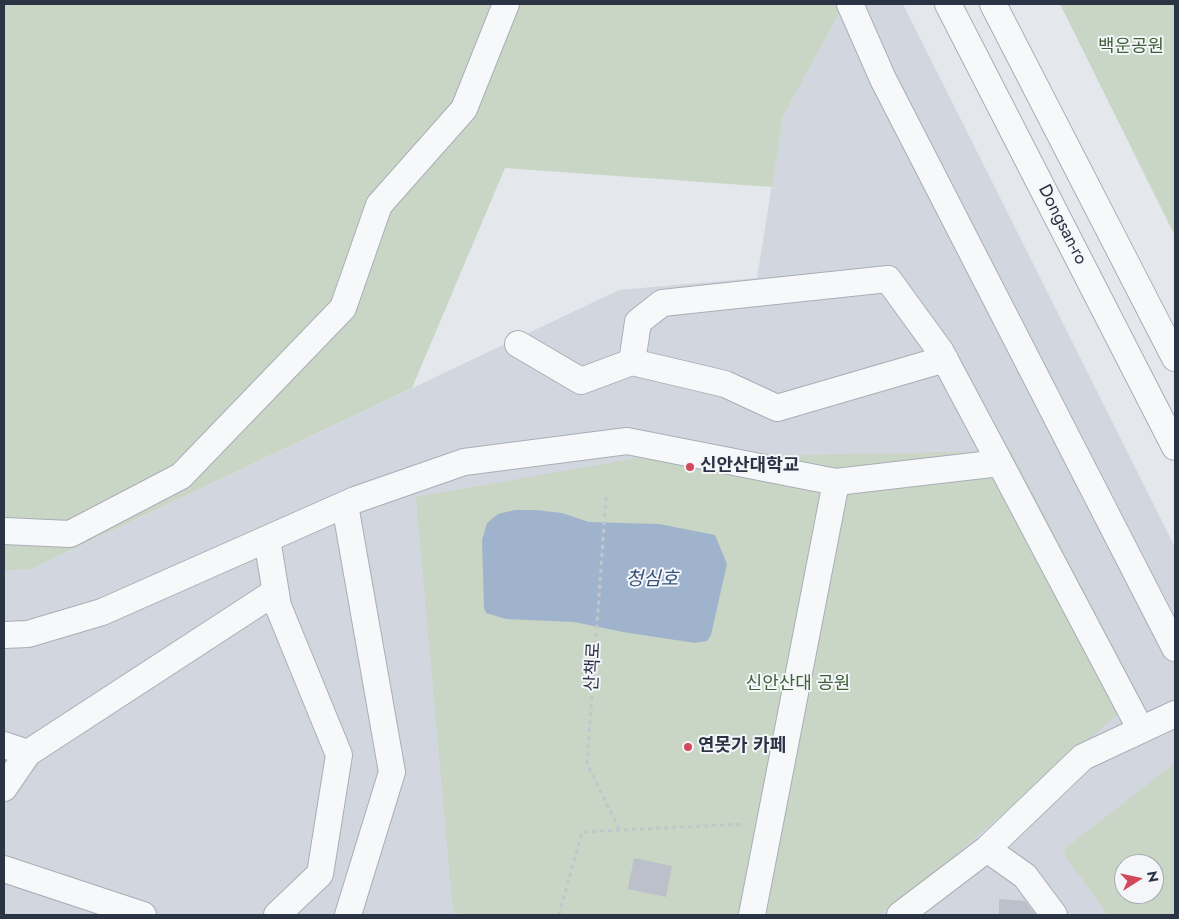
<!DOCTYPE html>
<html>
<head>
<meta charset="utf-8">
<style>
	body { margin:0 }
	#map { position:relative; width:1179px; height:919px; overflow:hidden; background:#e4e7ec; font-family:Jost,sans-serif }
	canvas { display:block }
	.frame { position:absolute; inset:0; border:5px solid #2b3445; pointer-events:none }
	.north { position:absolute; left:1114px; top:854px; width:50px; height:50px; box-sizing:border-box; background:#f4f6f9; border:1px solid #a4a8b1; border-radius:50%; rotate:80deg; font-size:14px; font-weight:700; line-height:20px; text-align:center; color:#2b3445 }
	.north::after { content:''; display:block; margin:auto; width:18px; height:22px; background:#d1495b; clip-path:polygon(50% 0,100% 100%,50% 72%,0 100%) }
</style>
</head>
<body>
<div id="map">
<canvas width="1179" height="919"></canvas>
<div class="frame"></div>
<div class="north">N</div>
</div>
<script>
const ctx = document.querySelector('canvas').getContext('2d');
ctx.lineJoin = 'round';
function fill(path, color) { ctx.fillStyle = color; ctx.fill(path, 'evenodd'); }
const poly = rows => new Path2D(rows.map(r => 'M' + r).join(''));
function strokePath(path, color, width, dash) { ctx.strokeStyle = color; ctx.lineWidth = width; ctx.lineCap = dash ? 'butt' : 'round'; ctx.setLineDash(dash || []); ctx.stroke(path); }
function label(font, color, halo, rows, align = 'center') {
  ctx.font = font + ' Jost,"Noto Sans KR",sans-serif'; ctx.lineWidth = 4; ctx.setLineDash([]); ctx.textBaseline = 'middle'; ctx.strokeStyle = halo; ctx.fillStyle = color; for (const [text, x, y, turn = 0] of rows) {
    ctx.save(); ctx.translate(x, y); ctx.rotate((+turn || 0) * Math.PI / 180); ctx.textAlign = isNaN(turn) ? turn : align; if (halo) ctx.strokeText(text, 0, 0); ctx.fillText(text, 0, 0); ctx.restore();
  }
}
const built = poly([
	[844,4,903,4,1175,547,1175,915,4,915,4,571,31,569,619,290,757,278,783,117],
	[1124,864,1154,864,1154,894,1124,894]
]);
const green = poly([
	[4,4,844,4,783,117,772,187,505,168,412,388,31,569,4,571],
	[1060,4,1175,4,1175,236],
	[1011,451,1139,696,909,895,877,915,465,915,453,912,416,497,637,458],
	[1175,763,1175,915,1108,915,1067,858,1063,850],
	[1124,864,1154,864,1154,894,1124,894]
]);
const water = poly([
	[515,510,535,510,562,513,589,522,659,524,715,535,727,564,711,635,707,641,695,643,623,632,574,622,506,619,486,613,484,608,482,540,487,523,498,514]
]);
const building = poly([
	[634,858,672,866,666,897,628,889],
	[999,899,1025,901,1036,915,999,915]
]);
const path = poly([
	[606,497,587,764,620,830],
	[559,915,582,832,744,824]
]);
const minor = poly([
	[850,4,883,79,1175,648],
	[948,4,1175,447],
	[993,4,1175,358],
	[518,344,581,381,632,362,638,322,662,303,888,279,941,352,1000,463],
	[632,362,725,384,777,408,945,359],
	[345,505,392,772,348,915],
	[4,531,70,534,181,476,343,308,379,205,464,109,506,4],
	[267,539,278,606,339,755,320,874,277,915],
	[4,635,28,634,102,612,355,500,464,462,627,441,836,482,1000,463,1141,730],
	[4,745,28,753],
	[4,788,28,753,275,592],
	[987,849,1025,876,1054,915],
	[4,869,143,915],
	[752,915,836,482],
	[900,915,987,849,1083,757,1175,714]
]);
const markers = [
	[690,467,5,"#d1495b"],
	[688,747,5,"#d1495b"]
];
const parkNames = [
	["백운공원",1131,48],
	["신안산대 공원",798,685]
];
const streetNames = [
	["Dongsan-ro",1062,225,63],
	["산책로",594,667,-87]
];
const poiNames = [
	["신안산대학교",700,467],
	["연못가 카페",698,747]
];
const waterNames = [
	["청심호",652,580]
];
fill(built, '#d2d6de');
fill(green, '#c9d6c5');
fill(water, '#9fb4cc');
fill(building, '#bbc0ca');
strokePath(minor, '#a9aeb7', 28);
strokePath(path, '#c2c5cb', 3, [4, 4]);
strokePath(minor, '#f7f8fa', 26);
for (const [x, y, r, color] of markers) { const dot = new Path2D(); dot.arc(x, y, r, 0, 2 * Math.PI); ctx.fillStyle = color; ctx.fill(dot); strokePath(dot, '#f4f6f9', 2); }
label('18px', '#3f6138', '#f4f6f9', parkNames);
label('18px', '#2b3445', '#f4f6f9', streetNames);
label('bold 18px', '#2b3445', '#f4f6f9', poiNames, 'left');
label('italic 19px', '#34527a', '#f4f6f9', waterNames);
</script>
</body>
</html>
